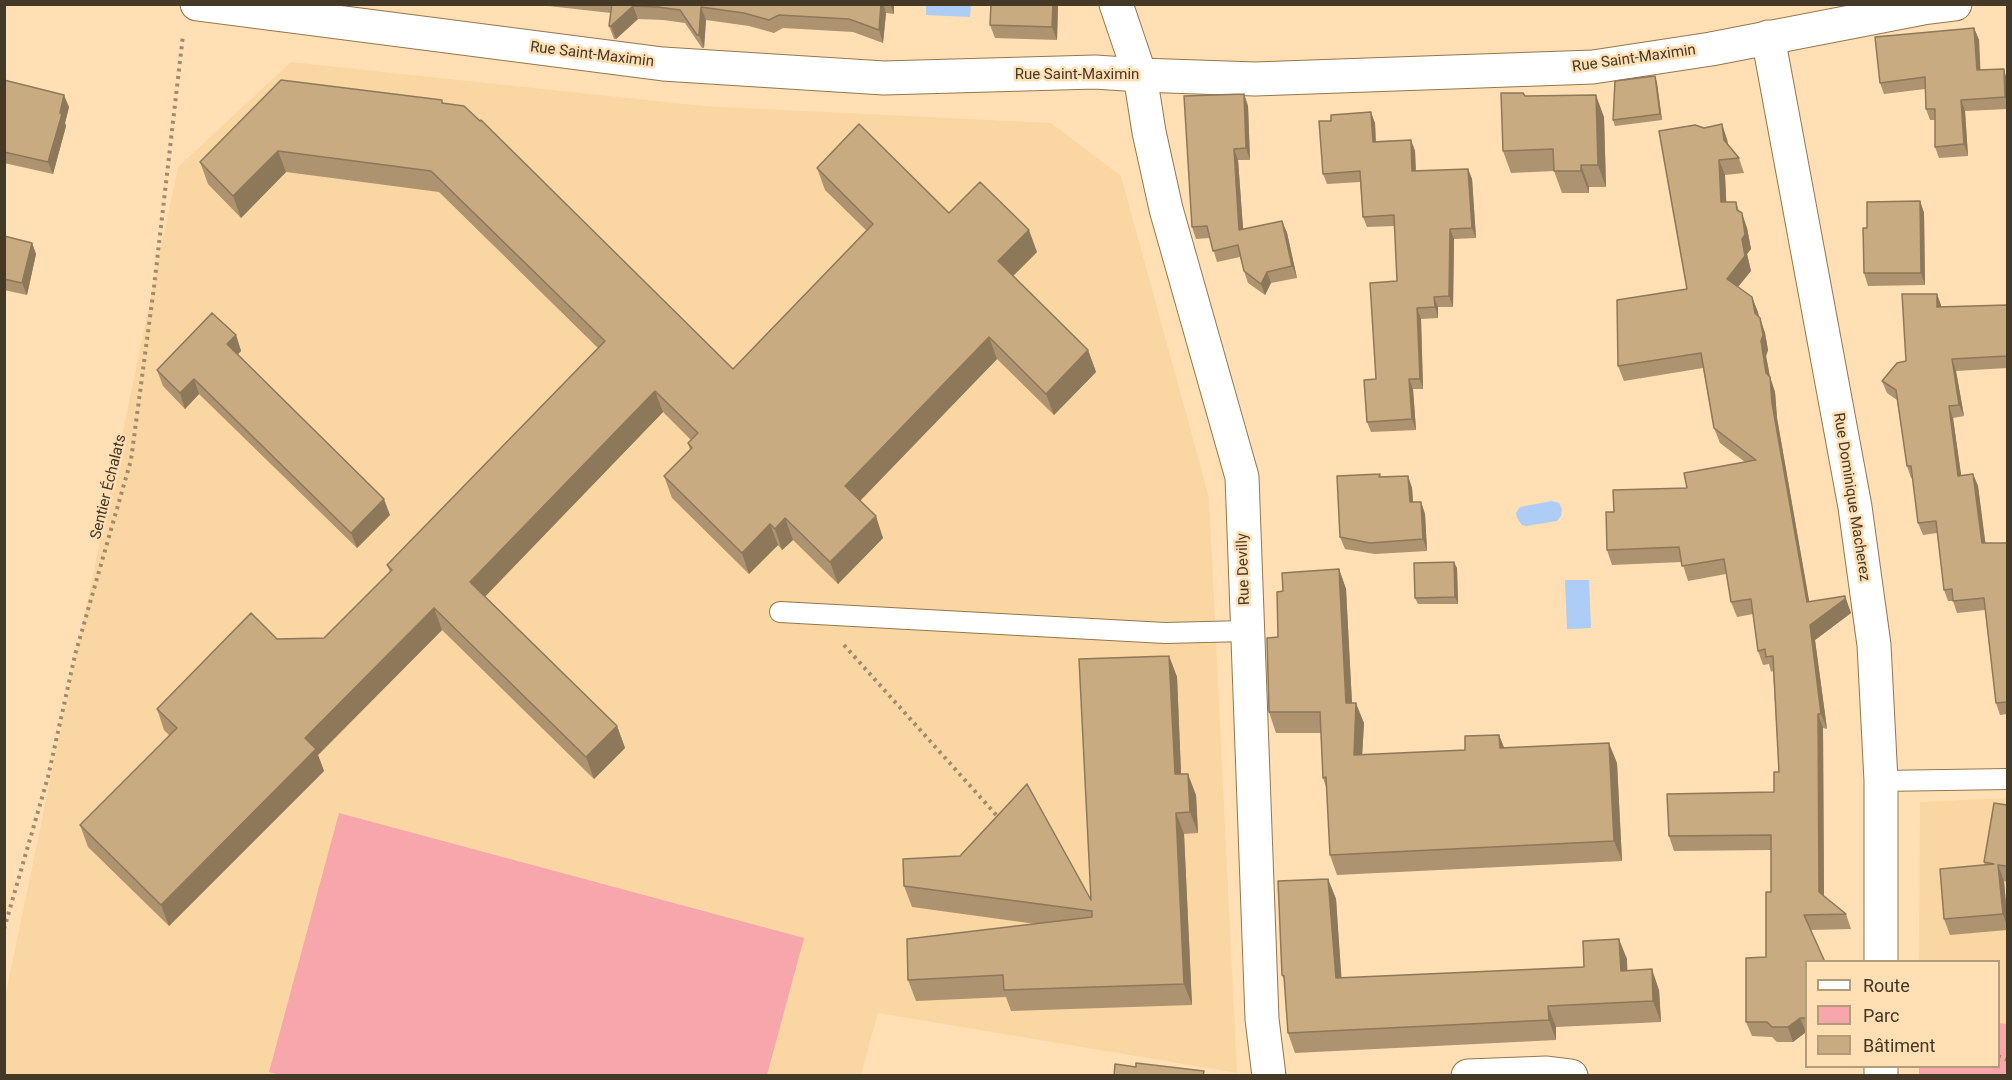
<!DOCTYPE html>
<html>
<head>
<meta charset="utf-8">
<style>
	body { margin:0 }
	#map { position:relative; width:2012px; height:1080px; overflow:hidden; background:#ffdfb3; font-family:Roboto,sans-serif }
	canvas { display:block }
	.frame { position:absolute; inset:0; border:6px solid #443826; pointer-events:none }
	.legend { position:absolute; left:1805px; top:960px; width:195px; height:108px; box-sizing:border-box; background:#ffdfb3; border:2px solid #b49c7b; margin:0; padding:8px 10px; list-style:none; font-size:18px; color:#443826 }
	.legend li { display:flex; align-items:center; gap:12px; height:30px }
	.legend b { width:30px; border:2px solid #b49c7b }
</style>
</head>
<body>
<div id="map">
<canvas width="2012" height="1080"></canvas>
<div class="frame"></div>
<ul class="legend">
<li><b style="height:8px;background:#fff"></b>Route</li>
<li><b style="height:16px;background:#f7a6ab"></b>Parc</li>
<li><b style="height:16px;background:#c9ab81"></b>Bâtiment</li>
</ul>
</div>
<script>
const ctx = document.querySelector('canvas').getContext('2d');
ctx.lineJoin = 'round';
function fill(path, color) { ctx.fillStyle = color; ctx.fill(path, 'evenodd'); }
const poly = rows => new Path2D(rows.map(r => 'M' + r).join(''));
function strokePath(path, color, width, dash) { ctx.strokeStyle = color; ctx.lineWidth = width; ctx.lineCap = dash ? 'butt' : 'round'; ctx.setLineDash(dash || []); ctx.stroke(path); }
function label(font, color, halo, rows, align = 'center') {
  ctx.font = font + ' Roboto,sans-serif'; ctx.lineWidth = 5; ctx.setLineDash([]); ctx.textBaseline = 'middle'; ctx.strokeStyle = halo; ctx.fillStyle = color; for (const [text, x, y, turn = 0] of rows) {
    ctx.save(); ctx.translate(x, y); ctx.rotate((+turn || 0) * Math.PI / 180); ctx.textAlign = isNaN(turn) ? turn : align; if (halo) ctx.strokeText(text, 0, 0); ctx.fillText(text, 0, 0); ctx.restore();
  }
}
const built = poly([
	[291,62,703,106,1051,123,1121,176,1209,497,1237,1073,878,1013,861,1075,5,1076,5,997,178,167],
	[2007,798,2007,1024,1999,1023,1998,962,1919,962,1920,802]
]);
const green = poly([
	[339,813,804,938,767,1075,284,1076,269,1072],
	[1999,1023,2007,1024,2007,1075,1919,1075,1919,1067,1998,1066]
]);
const water = poly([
	[926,5,971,5,970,17,926,15],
	[1552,501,1559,503,1562,509,1561,516,1557,521,1526,526,1522,525,1517,518,1516,513,1520,507],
	[1565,580,1589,580,1591,628,1567,629]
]);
const path = poly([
	[844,645,999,818],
	[4,929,48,777,75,655,131,460,154,287,183,35],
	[1998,1056,2008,1060]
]);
const lane = poly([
	[780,612,1165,633,1246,631],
	[1881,781,2008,779]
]);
const street = poly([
	[197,4,663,64,884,78,1095,72,1140,75,1149,132,1166,209,1242,477,1262,1019,1269,1076],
	[1768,37,1855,507,1874,645,1881,781,1881,962],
	[1468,1076,1547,1073,1571,1076],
	[1881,1076,1881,1066]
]);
const secondary = poly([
	[1116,4,1140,75,1255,79,1593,67,1711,49,1923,8,1955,4]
]);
const wall = poly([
	[531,4,894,4,894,14,886,13,883,43,853,32,783,28,774,33,749,26,706,20,704,48,702,48,685,23,663,20,638,19,616,39,614,39,609,26,611,13],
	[991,4,1058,4,1057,40,995,38,990,25],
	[1974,28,1979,40,1980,70,2007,80,2007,109,1965,111,1968,156,1939,158,1935,147,1935,120,1930,120,1926,109,1925,89,1884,94,1880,83],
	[1655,76,1657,83,1662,120,1615,126,1613,120],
	[4,80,69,107,65,123,66,126,53,174,4,163],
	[1244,94,1248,106,1250,160,1238,160,1243,229,1282,221,1287,233,1297,278,1271,283,1265,295,1248,283,1244,271,1240,257,1217,262,1210,238,1196,239,1192,227],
	[1525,96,1604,117,1606,187,1589,187,1589,193,1562,193,1554,171,1511,173,1503,151],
	[443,104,733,369,867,231,825,190,817,168,949,213,1037,252,1013,276,1088,350,1096,372,1054,415,997,359,860,501,883,538,838,584,793,540,782,550,778,545,749,574,672,498,664,476,690,450,688,443,691,440,663,412,485,596,617,726,625,748,594,779,442,630,318,755,324,771,169,926,88,847,80,825,170,736,164,730,157,709,277,639,324,638,390,572,387,565,598,348,439,192,286,172,241,218,208,184,200,162],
	[1331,121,1375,123,1376,141,1411,140,1415,151,1416,171,1468,169,1472,179,1476,238,1454,239,1453,307,1438,307,1438,318,1421,319,1423,389,1413,389,1416,430,1371,432,1367,422,1397,281,1395,226,1367,227,1363,217,1360,182,1327,184,1323,174],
	[1659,131,1727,139,1728,145,1739,158,1744,173,1725,175,1726,202,1736,202,1739,211,1747,228,1751,249,1747,254,1751,271,1738,287,1752,297,1765,333,1768,350,1766,356,1770,377,1775,392,1777,418,1809,602,1845,596,1850,611,1851,613,1815,640,1827,729,1823,728,1824,896,1846,914,1851,929,1811,930,1806,962,1806,1032,1793,1042,1777,1042,1772,1037,1752,1036,1746,1022,1766,957,1771,892,1771,850,1674,851,1669,836,1774,792,1779,772,1773,671,1771,672,1769,664,1763,665,1758,651,1753,614,1737,617,1731,602,1726,574,1688,581,1682,562,1612,565,1607,550,1614,512,1687,488,1745,462,1720,443,1714,428,1703,368,1624,381,1618,366,1687,289],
	[1920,201,1924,213,1925,285,1868,286,1864,273],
	[4,236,32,243,36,254,27,295,4,290],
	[1937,294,1941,307,2007,305,2007,368,1956,371,1964,416,1953,418,1961,476,1973,474,1978,486,1985,543,2007,543,2007,714,2000,715,1996,703,1985,610,1957,613,1953,601,1948,601,1944,590,1937,533,1923,535,1918,523,1913,478,1911,478,1907,466,1897,400,1887,393,1882,381,1906,361],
	[236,335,241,351,237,355,390,515,357,548,199,394,185,409,163,386,157,370],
	[1380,474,1381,477,1408,476,1412,488,1413,502,1421,502,1425,514,1427,551,1375,554,1345,549,1340,537],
	[1457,568,1458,604,1418,604,1415,598],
	[1339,569,1346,589,1352,703,1364,723,1362,755,1465,750,1499,735,1504,748,1617,763,1622,861,1337,875,1330,855,1327,790,1323,778,1321,733,1276,733,1269,712,1283,591],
	[1169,656,1177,677,1181,774,1196,795,1198,833,1184,834,1192,1005,1011,1011,1006,997,916,1001,908,980,1036,924,912,907,904,886,1091,900],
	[2007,805,2007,882,2004,881,2007,916,2007,930,1950,935,1944,919,1985,865,1984,862],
	[1328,879,1336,899,1341,978,1584,967,1627,959,1627,970,1659,990,1661,1022,1556,1027,1556,1040,1295,1053,1288,1033,1285,982,1282,975]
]);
const shadedWall = poly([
	[881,4,883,4,886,13,883,43,879,30],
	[890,4,894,4,894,14],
	[1053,4,1058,4,1057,40,1052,27],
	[633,6,638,19,616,39,611,26],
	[701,7,706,20,704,48,699,35],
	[1974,28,1979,40,1981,81,1977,70],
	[2004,69,2007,80,2007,103,2005,97],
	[1655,76,1657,83,1662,120,1660,114],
	[1244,94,1248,106,1250,160,1246,148],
	[64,95,69,107,65,123,66,126,53,174,48,162],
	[1596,95,1604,117,1606,187,1598,165],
	[1961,100,1965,111,1968,156,1964,144],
	[1371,112,1375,123,1376,152,1373,142],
	[1722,124,1727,139,1730,155,1724,140],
	[1411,140,1415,151,1416,182,1412,171],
	[1234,149,1238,160,1244,241,1239,230],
	[278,151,286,172,241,218,233,196],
	[1719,160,1725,175,1727,217,1721,202],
	[1581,165,1589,187,1589,193,1581,171],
	[1468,169,1472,179,1476,238,1472,228],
	[1920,201,1924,213,1925,285,1921,273],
	[1742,213,1747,228,1751,249,1747,254,1751,271,1732,294,1727,279,1742,239],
	[1282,221,1287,233,1297,278,1292,266],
	[1450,229,1454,239,1453,307,1449,296],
	[1029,230,1037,252,1006,283,998,261],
	[32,243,36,254,27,295,22,283],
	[1267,272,1271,283,1265,295,1261,284],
	[1937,294,1941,305,1942,319,1937,307],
	[1434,297,1438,307,1438,318,1435,307],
	[1752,297,1758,312,1761,328,1755,313],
	[1417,308,1421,319,1423,389,1420,379],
	[1760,318,1765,333,1768,350,1766,356,1770,377,1775,392,1777,418,1812,617,1807,602,1761,341],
	[236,335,241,351,232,360,227,344],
	[989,337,997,359,853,508,845,486],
	[1088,350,1096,372,1054,415,1046,394],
	[1952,359,1956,371,1964,416,1959,405],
	[194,379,199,394,185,409,180,393],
	[1409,379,1413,389,1416,430,1412,419],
	[655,391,663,412,478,604,470,582],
	[1949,406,1953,418,1963,488,1958,476],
	[1973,474,1978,486,1987,555,1982,543],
	[1408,476,1412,488,1414,514,1410,502],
	[384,499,390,515,357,548,351,533],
	[1421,502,1425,514,1427,551,1423,539],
	[876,516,883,538,838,584,830,562],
	[785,518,793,540,782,550,775,529],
	[770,524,778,545,749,574,742,553],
	[1454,562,1457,568,1458,604,1455,597],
	[1339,569,1346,589,1353,723,1346,703],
	[1845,596,1851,613,1815,640,1827,729,1821,714,1810,625],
	[434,608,442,630,318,755,324,771,169,926,161,905,305,738],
	[1169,656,1177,677,1182,796,1175,774],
	[1356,703,1364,723,1361,775,1354,755],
	[1818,714,1823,728,1824,907,1819,892],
	[617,726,625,748,594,779,586,757],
	[1499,735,1507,755,1500,748],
	[1609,743,1617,763,1622,861,1614,841],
	[1188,774,1196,795,1198,833,1190,812],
	[1176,813,1184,834,1192,1005,1184,984],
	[1998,865,2004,881,2007,916,2007,926,2003,914],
	[1328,879,1336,899,1343,999,1336,978],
	[1619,939,1627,959,1628,991,1621,971],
	[1652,969,1659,990,1661,1022,1653,1001],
	[1548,1006,1556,1027,1556,1040,1549,1020],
	[1800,1018,1806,1032,1793,1042,1788,1027]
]);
const building = poly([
	[612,4,881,4,879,30,849,19,779,15,769,20,744,13,701,7,699,35,697,35,680,10,658,7,633,6,611,26,609,26,612,4],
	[991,4,1053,4,1052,27,990,25,991,4],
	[1974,28,1977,70,2004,69,2005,97,1961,100,1964,144,1935,147,1935,109,1926,109,1925,77,1880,83,1875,37,1974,28],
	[1655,76,1660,114,1613,120,1615,81,1655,76],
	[4,80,64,95,60,113,62,114,48,162,4,152,4,80],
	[281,80,442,100,442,103,464,106,480,121,481,120,733,369,873,224,817,168,859,124,949,213,980,182,1029,230,998,261,1088,350,1046,394,989,337,845,486,876,516,830,562,785,518,775,529,770,524,742,553,664,476,692,448,688,443,698,433,655,391,470,582,617,726,586,757,434,608,305,738,316,749,161,905,80,825,177,728,157,709,251,613,277,639,324,638,392,570,387,565,605,341,431,171,278,151,233,196,200,162,281,80],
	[1501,93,1523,93,1525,96,1596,95,1598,165,1581,165,1581,171,1554,171,1553,149,1503,151,1501,93],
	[1244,94,1246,148,1234,149,1239,230,1282,221,1292,266,1267,272,1261,284,1244,271,1238,245,1213,251,1207,226,1192,227,1184,96,1244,94],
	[1371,112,1373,142,1411,140,1412,171,1468,169,1472,228,1450,229,1449,296,1434,297,1435,307,1417,308,1420,379,1409,379,1412,419,1367,422,1364,380,1376,379,1370,283,1397,281,1394,215,1363,217,1360,171,1323,174,1319,121,1331,121,1331,115,1371,112],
	[1722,124,1724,140,1739,158,1719,160,1721,202,1736,202,1737,210,1742,213,1745,235,1742,239,1745,256,1727,279,1752,297,1755,313,1760,318,1763,335,1761,341,1766,373,1770,377,1772,403,1807,602,1845,596,1845,599,1810,625,1821,714,1818,714,1819,892,1846,914,1804,915,1825,962,1806,962,1806,1018,1800,1018,1788,1027,1772,1027,1767,1022,1746,1022,1746,958,1766,957,1766,892,1771,892,1771,835,1669,836,1667,794,1774,792,1774,772,1779,772,1773,656,1766,657,1765,649,1758,651,1751,599,1731,602,1724,559,1682,566,1679,547,1607,550,1606,512,1614,512,1613,490,1687,488,1684,473,1756,460,1714,428,1701,353,1618,366,1617,300,1687,289,1659,131,1695,125,1704,128,1722,124],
	[1920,201,1921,273,1864,273,1863,228,1867,228,1867,202,1920,201],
	[4,236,32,243,22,283,4,279,4,236],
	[1902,294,1937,294,1937,307,2007,305,2007,356,1952,359,1959,405,1949,406,1958,476,1973,474,1982,543,2007,543,2007,702,1996,703,1984,598,1953,601,1952,589,1944,590,1936,521,1918,523,1911,466,1907,466,1896,390,1882,381,1897,363,1906,361,1902,294],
	[212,313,236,335,227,344,384,499,351,533,194,379,180,393,157,370,212,313],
	[1380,474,1379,477,1408,476,1410,502,1421,502,1423,539,1370,543,1340,537,1337,476,1380,474],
	[1454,562,1455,597,1415,598,1414,563,1454,562],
	[1339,569,1346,703,1356,703,1354,755,1465,750,1465,736,1499,735,1500,748,1609,743,1614,841,1330,855,1326,777,1323,778,1320,712,1269,712,1267,638,1278,637,1277,592,1283,591,1282,573,1339,569],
	[1169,656,1175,774,1188,774,1190,812,1176,813,1184,984,1004,990,1003,975,908,980,907,939,1092,917,1092,911,904,886,903,859,960,856,1027,784,1091,900,1079,659,1169,656],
	[1994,803,2007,805,2007,866,1998,865,2003,914,1944,919,1940,869,1994,864,1984,862,1994,803],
	[1328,879,1336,978,1584,967,1583,941,1619,939,1621,971,1652,969,1653,1001,1548,1006,1549,1020,1288,1033,1284,976,1282,975,1278,881,1328,879],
	[1136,1063,1204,1071,1203,1076,1114,1076,1115,1064,1136,1067,1136,1063]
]);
const streetNames = [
	["Rue Saint-Maximin",592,55,7],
	["Rue Saint-Maximin",1634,59,-8],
	["Rue Saint-Maximin",1077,75],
	["Sentier Échalats",109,487,-76],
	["Rue Dominique Macherez",1851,497,81],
	["Rue Devilly",1244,569,-92]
];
fill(built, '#fad6a3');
fill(green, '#f7a6ab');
fill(water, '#aecdf6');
strokePath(lane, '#94774e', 22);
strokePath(street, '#94774e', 35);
strokePath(secondary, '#94774e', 35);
strokePath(path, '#a18b6c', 4, [3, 4.5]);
strokePath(lane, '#fff', 20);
strokePath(street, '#fff', 33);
strokePath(secondary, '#fff', 33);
fill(wall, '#ad936f');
fill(shadedWall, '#8d785a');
fill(building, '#c9ab81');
strokePath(building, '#8d785a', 1.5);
label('15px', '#443826', '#ffdfb3', streetNames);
</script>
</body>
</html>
